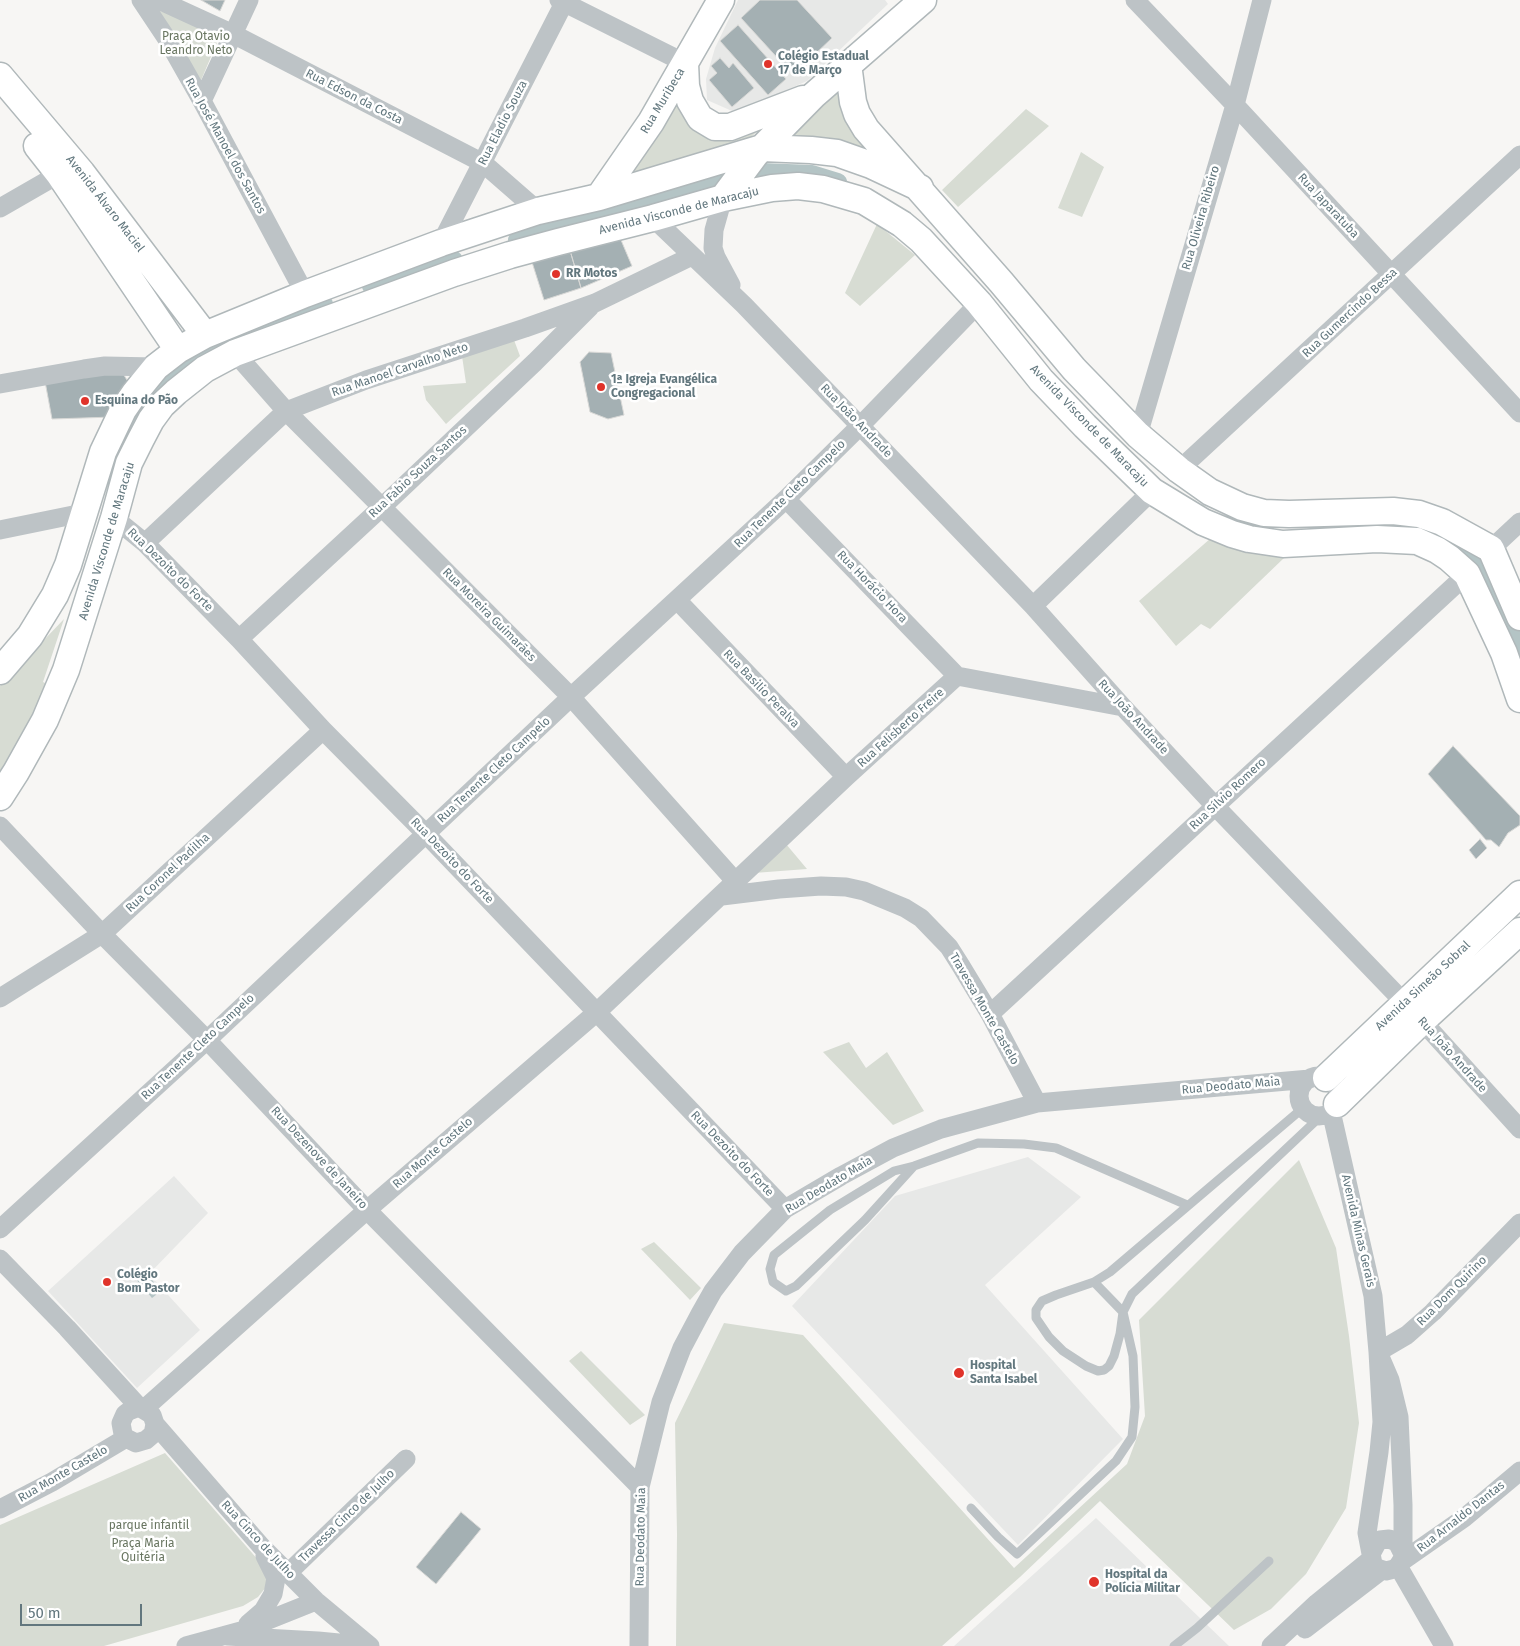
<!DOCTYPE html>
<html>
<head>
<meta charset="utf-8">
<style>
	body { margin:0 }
	#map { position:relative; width:1520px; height:1646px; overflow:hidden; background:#f7f6f4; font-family:"Fira Sans",sans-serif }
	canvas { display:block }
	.scale { position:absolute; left:20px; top:1604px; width:122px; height:22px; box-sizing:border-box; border:2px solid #62777e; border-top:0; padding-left:6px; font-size:15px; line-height:18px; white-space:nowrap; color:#62777e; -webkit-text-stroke:4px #fff; paint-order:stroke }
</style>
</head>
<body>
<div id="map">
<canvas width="1520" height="1646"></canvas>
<div class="scale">50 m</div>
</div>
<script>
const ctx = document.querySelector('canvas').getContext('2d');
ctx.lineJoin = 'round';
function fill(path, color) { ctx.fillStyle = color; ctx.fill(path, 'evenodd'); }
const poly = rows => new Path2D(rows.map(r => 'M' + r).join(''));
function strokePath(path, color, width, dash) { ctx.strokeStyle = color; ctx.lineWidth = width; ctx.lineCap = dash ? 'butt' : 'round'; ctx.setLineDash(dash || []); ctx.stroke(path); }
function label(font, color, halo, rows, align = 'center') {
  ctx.font = font + ' "Fira Sans",sans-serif'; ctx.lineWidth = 5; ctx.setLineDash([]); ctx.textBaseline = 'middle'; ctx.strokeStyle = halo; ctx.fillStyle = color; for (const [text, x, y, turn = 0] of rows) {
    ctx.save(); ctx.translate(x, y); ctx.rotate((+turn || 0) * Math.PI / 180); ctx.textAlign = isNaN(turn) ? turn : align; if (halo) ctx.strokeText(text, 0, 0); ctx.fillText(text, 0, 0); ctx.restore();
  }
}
const built = poly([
	[738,0,885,0,888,4,807,81,757,103,732,111,707,100,706,79,715,48],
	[1028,1157,1081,1197,985,1285,1123,1439,1018,1545,792,1306,895,1196],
	[174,1176,208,1213,149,1274,200,1330,137,1388,48,1291],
	[1096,1518,1229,1646,954,1646]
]);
const green = poly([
	[158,10,221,33,199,85],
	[844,81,878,156,779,142],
	[682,95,688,111,759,130,752,136,733,146,612,182,641,157],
	[1026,109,1049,126,958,207,942,190],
	[1081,152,1104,167,1082,217,1058,208],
	[877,224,915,255,860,306,845,293],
	[514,340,520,356,446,424,426,400,423,386,466,383,462,356],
	[1211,538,1284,558,1210,629,1201,624,1176,646,1139,601],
	[64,619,43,682,51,686,0,787,0,686],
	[786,844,807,869,754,873],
	[849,1042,866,1068,887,1052,924,1111,893,1125,823,1052],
	[1299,1160,1336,1248,1349,1336,1359,1423,1346,1508,1306,1574,1271,1609,1234,1630,1100,1501,1020,1577,942,1646,676,1646,677,1534,675,1423,724,1323,803,1335,1014,1568,1127,1464,1145,1416,1139,1320],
	[654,1242,701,1288,690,1300,641,1249],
	[581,1351,645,1415,630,1425,569,1361],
	[165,1453,266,1569,267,1586,258,1597,243,1606,104,1646,0,1646,0,1525]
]);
const water = poly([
	[144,1270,161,1291,152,1298,135,1278]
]);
const canal = poly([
	[517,240,711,182,761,172,812,174,838,182],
	[371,286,454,260],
	[128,444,136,419,155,390,189,356,324,304],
	[1407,529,1448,535,1483,562,1520,651]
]);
const building = poly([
	[201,0,225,0,220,11,201,0],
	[760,0,797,0,832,38,793,75,741,18,760,0],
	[738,25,786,79,768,95,720,41,738,25],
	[720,58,729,68,733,63,754,88,732,107,709,80,717,73,711,66,720,58],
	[618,233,632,266,581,288,569,247,618,233],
	[569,247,581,288,544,300,531,259,569,247],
	[589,352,611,353,624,415,608,419,590,412,580,362,589,352],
	[119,367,130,385,113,417,52,419,44,376,119,367],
	[1453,746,1520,816,1520,825,1508,833,1499,847,1491,840,1486,840,1428,774,1453,746],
	[1480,839,1487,848,1476,859,1469,850,1480,839],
	[461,1512,481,1529,436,1584,416,1567,461,1512]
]);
const lane = poly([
	[1303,1108,1110,1272,1094,1282,1056,1295,1042,1301,1036,1310,1036,1318,1049,1337,1063,1351,1086,1366,1098,1371,1104,1370,1109,1366,1114,1356,1120,1334,1123,1312,1132,1294,1322,1115],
	[914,1166,865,1220,796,1286,786,1291,773,1282,770,1269,774,1255,830,1210,894,1171,914,1166,978,1143,1024,1144,1056,1148,1187,1205],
	[971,1508,998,1537,1017,1554,1116,1461,1132,1437,1135,1407,1133,1356,1123,1312,1094,1282],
	[1174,1646,1197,1628,1269,1561]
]);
const street = poly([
	[141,0,167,39,202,101,305,294],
	[159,0,233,34,483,163,538,211],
	[559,0,685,63],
	[1135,0,1235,105,1520,413],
	[202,101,249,0],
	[723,198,714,230,713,248,716,257,731,285],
	[0,208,59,174],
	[653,218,744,305,1033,606,1123,707,1215,806,1422,1021,1520,1129],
	[441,243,564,3],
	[235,353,286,411,571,697,736,882],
	[0,384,84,369,105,366,156,367],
	[1138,435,1235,105,1262,0],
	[1179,470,1520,155],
	[786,499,957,676],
	[114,518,145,543,239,639,323,730,426,834,785,1209],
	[0,530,83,513],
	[145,543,286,411,366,380,525,328,595,303,692,256],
	[1491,549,1520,522],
	[677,600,846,777],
	[1033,606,1152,491],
	[239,639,382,507,535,362,590,307],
	[957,676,1123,707],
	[0,826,102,934,207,1040,367,1210,640,1487],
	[722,896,779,889,821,886,846,887,864,891,905,908,921,918,949,947,961,966,990,1014,1037,1103],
	[0,998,102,934,323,730],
	[990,1014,1467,574],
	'1299 1096a20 20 0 1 1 40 0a20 20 0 1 1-40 0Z',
	[1331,1111,1373,1296,1378,1352,1382,1422,1379,1452,1367,1533,1373,1564,1377,1568,1386,1571,1394,1569,1398,1566,1403,1558,1403,1505,1399,1417,1390,1380,1378,1352],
	[0,1229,207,1040,571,697,786,499,860,426,979,303],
	[0,1259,67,1328,139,1407,152,1415,155,1424,153,1434,146,1440,136,1443,126,1438,123,1434,121,1423,125,1414,129,1411,139,1407],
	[1378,1352,1407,1335,1433,1312,1520,1223],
	[144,1409,367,1210,597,1012,846,777,957,676],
	[155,1424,261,1546,316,1601,370,1646],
	[0,1509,52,1482,126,1438],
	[1371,1554,1377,1543,1380,1540,1389,1539,1397,1542,1403,1554],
	[1401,1562,1464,1518,1520,1471],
	[1398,1566,1444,1646],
	[288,1573,406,1459],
	[248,1624,263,1611,273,1594,276,1578,265,1556],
	[1305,1629,1382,1570],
	[227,1636,318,1641,370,1646],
	[186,1646,241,1631,316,1601],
	[639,1646,640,1487,661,1402,682,1348,700,1314,713,1291,742,1253,785,1209,841,1176,893,1148,941,1129,1037,1103,1310,1079],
	[1271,1646,1317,1603,1371,1559]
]);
const secondary = poly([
	[685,63,686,86,690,101,700,118,715,127,730,127,803,99],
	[848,64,853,102,857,114,866,129,1001,282,1074,369,1138,435,1179,470,1210,492,1242,507,1264,513,1289,514,1393,511,1419,514,1442,522,1491,549,1520,617],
	[0,76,82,173,205,335],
	[37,146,59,174,178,350],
	[599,197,651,122,721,0],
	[723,198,755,155,814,95,923,0],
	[0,671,30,636,55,595,68,565,103,452,123,410,134,394,156,367,178,350,205,335,305,294,441,243,538,211,599,197,762,148,811,150,837,153,871,165,920,188],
	[0,797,16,772,45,720,66,670,114,518,129,463,141,439,151,420,162,405,176,392,205,369,235,353,454,273,510,255,558,242,653,218,723,198,772,188,798,186,823,189,864,201,902,224,921,240,979,303,1041,380,1085,426,1152,491,1203,522,1232,534,1249,539,1283,544,1377,539,1417,541,1437,550,1449,558,1467,574,1504,653,1520,699],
	[1326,1078,1520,894],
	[1337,1104,1422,1021,1520,931]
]);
const markers = [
	[768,64,5,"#e0332a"],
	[556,274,5,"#e0332a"],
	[601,387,5,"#e0332a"],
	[85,401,5,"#e0332a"],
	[107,1282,5,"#e0332a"],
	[959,1373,6,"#e0332a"],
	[1094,1582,6,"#e0332a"]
];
const parkNames = [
	["Praça Otavio",196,37],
	["Leandro Neto",196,51],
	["parque infantil",149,1526],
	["Praça Maria",143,1544],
	["Quitéria",143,1558]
];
const poiNames = [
	["Colégio Estadual",778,57],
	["17 de Março",778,71],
	["RR Motos",566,274],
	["1ª Igreja Evangélica",611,380],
	["Congregacional",611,394],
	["Esquina do Pão",95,401],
	["Colégio",117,1275],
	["Bom Pastor",117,1289],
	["Hospital",970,1366],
	["Santa Isabel",970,1380],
	["Hospital da",1105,1575],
	["Polícia Militar",1105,1589]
];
const streetNames = [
	["Rua Edson da Costa",354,97,27],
	["Rua Muribeca",663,101,-59],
	["Rua Eladio Souza",503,123,-63],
	["Rua José Manoel dos Santos",225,146,61],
	["Avenida Álvaro Maciel",105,204,52],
	["Rua Japaratuba",1328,206,47],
	["Avenida Visconde de Maracaju",679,211,-14],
	["Rua Oliveira Ribeiro",1201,218,-74],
	["Rua Gumercindo Bessa",1350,313,-43],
	["Rua Manoel Carvalho Neto",400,370,-19],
	["Rua João Andrade",856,421,46],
	["Avenida Visconde de Maracaju",1089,426,46],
	["Rua Fabio Souza Santos",418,472,-43],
	["Rua Tenente Cleto Campelo",790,494,-44],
	["Avenida Visconde de Maracaju",107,541,-73],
	["Rua Dezoito do Forte",170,570,44],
	["Rua Horácio Hora",872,587,46],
	["Rua Moreira Guimarães",489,615,45],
	["Rua Basilio Peralva",761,689,46],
	["Rua João Andrade",1133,717,47],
	["Rua Felisberto Freire",901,728,-42],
	["Rua Tenente Cleto Campelo",494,770,-43],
	["Rua Sílvio Romero",1228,794,-43],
	["Rua Dezoito do Forte",452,861,46],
	["Rua Coronel Padilha",168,873,-43],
	["Avenida Simeão Sobral",1423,986,-43],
	["Travessa Monte Castelo",984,1009,60],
	["Rua Tenente Cleto Campelo",198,1047,-43],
	["Rua João Andrade",1452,1055,48],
	["Rua Deodato Maia",1231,1086,-5],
	["Rua Monte Castelo",433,1153,-41],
	["Rua Dezoito do Forte",732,1154,46],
	["Rua Dezenove de Janeiro",319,1158,47],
	["Rua Deodato Maia",829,1185,-31],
	["Avenida Minas Gerais",1358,1231,77],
	["Rua Dom Quirino",1452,1291,-45],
	["Rua Monte Castelo",63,1474,-30],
	["Travessa Cinco de Julho",347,1516,-44],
	["Rua Arnaldo Dantas",1461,1517,-38],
	["Rua Deodato Maia",641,1537,-89],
	["Rua Cinco de Julho",258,1540,47]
];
fill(built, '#e7e8e7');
fill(green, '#d7dcd3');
fill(water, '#b4c4c5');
strokePath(canal, '#b4c4c5', 18);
fill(building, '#a4b0b3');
strokePath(building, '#d8d8d6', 1);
strokePath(secondary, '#b0b8ba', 29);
strokePath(lane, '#bdc3c6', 9);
strokePath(street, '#bdc3c6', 19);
strokePath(secondary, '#fff', 26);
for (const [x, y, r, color] of markers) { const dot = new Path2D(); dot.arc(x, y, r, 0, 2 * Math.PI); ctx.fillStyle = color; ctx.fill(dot); strokePath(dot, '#fff', 2); }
label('12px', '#697661', '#fff', parkNames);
label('bold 12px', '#62777e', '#fff', poiNames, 'left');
label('12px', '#62777e', '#fff', streetNames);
</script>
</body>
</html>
